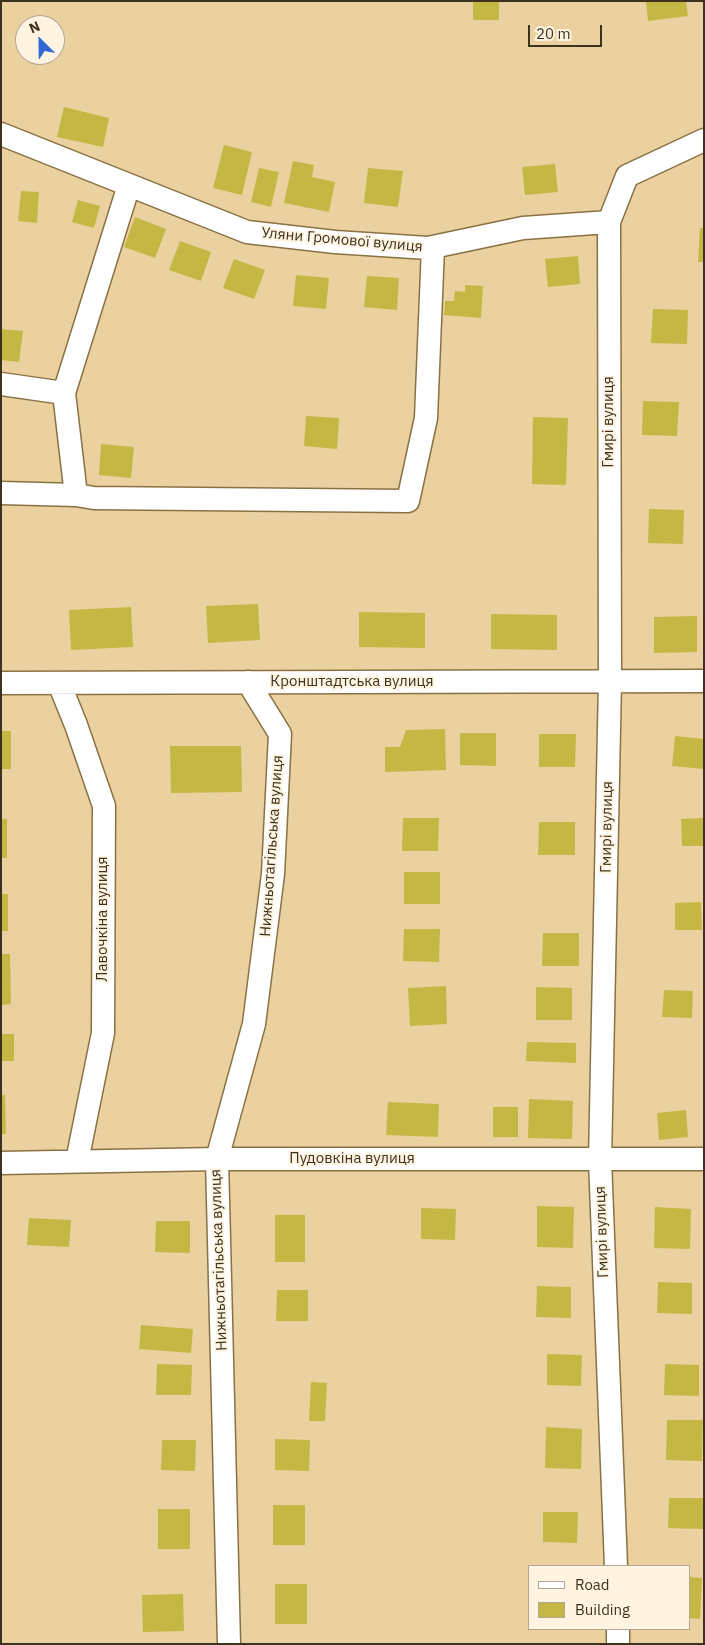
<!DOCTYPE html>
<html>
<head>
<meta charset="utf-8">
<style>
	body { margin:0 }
	#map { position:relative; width:705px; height:1645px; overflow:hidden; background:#ebd1a0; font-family:"IBM Plex Sans",sans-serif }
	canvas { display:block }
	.frame { position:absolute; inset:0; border:2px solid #3c321e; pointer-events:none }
	.legend { position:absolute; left:528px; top:1565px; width:162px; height:65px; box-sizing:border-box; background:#fff4e1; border:1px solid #b1a693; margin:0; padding:6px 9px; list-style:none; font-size:15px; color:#3c321e }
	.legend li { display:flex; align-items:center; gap:10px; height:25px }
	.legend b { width:25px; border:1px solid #b1a693 }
	.north { position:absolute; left:15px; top:15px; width:50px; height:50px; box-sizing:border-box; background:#fff4e1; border:1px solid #b1a693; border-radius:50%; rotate:337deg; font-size:14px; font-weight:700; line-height:20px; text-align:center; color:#3c321e }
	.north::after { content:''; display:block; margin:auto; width:18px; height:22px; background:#3166d5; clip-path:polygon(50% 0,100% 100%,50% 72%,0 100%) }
	.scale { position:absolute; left:528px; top:25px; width:74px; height:22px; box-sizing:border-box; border:2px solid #3c321e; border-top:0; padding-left:6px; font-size:15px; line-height:18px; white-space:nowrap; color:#3c321e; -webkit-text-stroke:4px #fff4e1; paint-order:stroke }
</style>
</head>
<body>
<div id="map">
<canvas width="705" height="1645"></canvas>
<div class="frame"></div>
<ul class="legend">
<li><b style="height:6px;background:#fff"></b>Road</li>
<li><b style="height:14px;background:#c5b744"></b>Building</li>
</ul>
<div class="north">N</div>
<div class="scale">20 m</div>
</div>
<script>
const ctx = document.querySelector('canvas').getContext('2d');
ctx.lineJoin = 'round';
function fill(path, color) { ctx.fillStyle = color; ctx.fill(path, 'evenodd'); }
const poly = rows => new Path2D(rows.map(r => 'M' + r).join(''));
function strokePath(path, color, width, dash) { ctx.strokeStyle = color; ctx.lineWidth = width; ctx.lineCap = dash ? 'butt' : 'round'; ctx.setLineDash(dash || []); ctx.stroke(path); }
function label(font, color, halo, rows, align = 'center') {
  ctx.font = font + ' "IBM Plex Sans",sans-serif'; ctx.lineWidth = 4; ctx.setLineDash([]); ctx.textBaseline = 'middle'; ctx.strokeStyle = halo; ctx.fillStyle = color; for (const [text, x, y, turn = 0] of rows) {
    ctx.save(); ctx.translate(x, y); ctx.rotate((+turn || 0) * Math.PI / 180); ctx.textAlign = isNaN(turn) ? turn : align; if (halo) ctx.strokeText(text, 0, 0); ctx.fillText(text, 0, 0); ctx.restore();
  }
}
const building = poly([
	[473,1,499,1,499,20,473,20],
	[646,1,686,1,688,16,648,21],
	[64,107,109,118,103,147,57,137],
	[224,145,252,152,242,195,213,188],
	[293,161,314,165,312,177,335,182,329,212,284,203],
	[555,164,558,192,525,195,522,167],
	[259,168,279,172,271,207,251,202],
	[368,168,403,171,398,207,364,203],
	[21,191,39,192,37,223,18,221],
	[78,200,100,206,94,228,72,222],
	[135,217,166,229,155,258,124,247],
	[700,228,704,228,704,262,698,262],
	[180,241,211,252,201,281,169,270],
	[578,256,580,284,548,287,545,259],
	[234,259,265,270,254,299,223,288],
	[296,275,329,278,326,309,293,306],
	[367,276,399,278,397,310,364,307],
	[465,285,483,286,481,318,444,315,445,301,454,301,455,291,465,292],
	[653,309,688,310,687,344,651,343],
	[1,329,23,331,19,362,1,360],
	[643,401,679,402,677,436,642,435],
	[306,416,339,418,337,449,304,446],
	[533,417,568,418,566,485,532,484],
	[101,444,134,447,131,478,99,475],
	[649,509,684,510,683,544,648,543],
	[258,604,260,640,208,643,206,606],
	[131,607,133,647,71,650,69,610],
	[359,612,425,613,425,648,359,647],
	[491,614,557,615,557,650,491,649],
	[697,616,697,652,654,653,654,617],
	[445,729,446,770,385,772,385,747,400,747,406,730],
	[1,731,11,731,11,769,1,769],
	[460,733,496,733,496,766,460,765],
	[539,734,576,734,575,767,539,767],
	[675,736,704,739,704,769,672,766],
	[170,746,241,746,242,792,171,793],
	[403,818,439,818,438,851,402,851],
	[704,818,704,846,682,846,681,819],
	[1,819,7,819,7,858,1,858],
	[539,822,575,822,575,855,538,855],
	[404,872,440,872,440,904,404,904],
	[1,894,8,894,8,931,1,931],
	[701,902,702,930,675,930,675,903],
	[404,929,440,929,439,962,403,961],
	[543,933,579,933,579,966,542,966],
	[1,954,10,954,11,1004,1,1005],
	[446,986,447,1024,410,1026,408,988],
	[536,987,572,988,572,1020,536,1020],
	[664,990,693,991,692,1018,662,1017],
	[1,1034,14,1034,14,1061,1,1061],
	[527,1042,576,1043,576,1063,526,1061],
	[1,1095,5,1095,6,1134,1,1134],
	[529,1099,573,1101,572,1139,528,1138],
	[388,1102,439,1104,438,1137,386,1135],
	[493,1107,518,1107,518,1137,493,1137],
	[686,1110,688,1137,659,1140,657,1113],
	[537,1206,574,1207,573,1248,537,1247],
	[655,1207,691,1209,690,1249,654,1248],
	[421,1208,456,1209,455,1240,421,1239],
	[275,1215,305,1215,305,1262,275,1262],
	[29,1218,71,1220,69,1247,27,1245],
	[156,1221,190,1221,190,1253,155,1252],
	[658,1282,692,1283,692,1314,657,1313],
	[537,1286,571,1287,571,1318,536,1317],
	[277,1290,308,1290,308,1321,276,1321],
	[141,1325,193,1329,191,1353,139,1349],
	[547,1354,582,1355,581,1386,547,1385],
	[157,1364,192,1365,191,1395,156,1395],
	[665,1364,699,1365,699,1396,664,1395],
	[311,1382,327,1383,325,1421,309,1421],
	[667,1420,703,1420,702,1461,666,1460],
	[546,1427,582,1429,581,1469,545,1468],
	[275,1439,310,1440,309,1471,275,1470],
	[162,1440,196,1440,195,1471,161,1470],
	[669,1498,704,1498,703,1529,668,1528],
	[273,1505,305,1505,305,1545,273,1545],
	[158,1509,190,1509,190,1549,158,1549],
	[543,1512,578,1512,577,1543,543,1542],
	[689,1577,702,1578,700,1619,689,1618],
	[275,1584,307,1584,307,1624,275,1624],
	[183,1594,184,1631,143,1632,142,1595]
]);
const street = poly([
	[1,134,247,232,335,242,428,248,523,228,609,222],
	[129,185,64,393,76,495,94,498,408,501,426,418,433,247],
	[1,384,64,393],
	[1,493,76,495],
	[1,683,704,681],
	[59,683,76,725,104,806,103,1033,77,1161],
	[1,1163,217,1159,704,1159],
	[616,1566,600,1160,610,681,609,222,627,176,704,140],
	[618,1629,618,1644],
	[229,1644,217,1159,254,1024,273,874,280,734,248,682]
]);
const streetNames = [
	["Уляни Громової вулиця",342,240,5],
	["Гмирі вулиця",609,422,-90],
	["Кронштадтська вулиця",352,682],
	["Гмирі вулиця",607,827,-89],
	["Нижньотагільська вулиця",272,846,-86],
	["Лавочкіна вулиця",103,919,-90],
	["Пудовкіна вулиця",352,1159],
	["Гмирі вулиця",602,1232,-92],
	["Нижньотагільська вулиця",219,1260,-92]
];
fill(building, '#c5b744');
strokePath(street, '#897143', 25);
strokePath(street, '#fff', 22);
label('15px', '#3c321e', '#fff4e1', streetNames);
</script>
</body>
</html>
